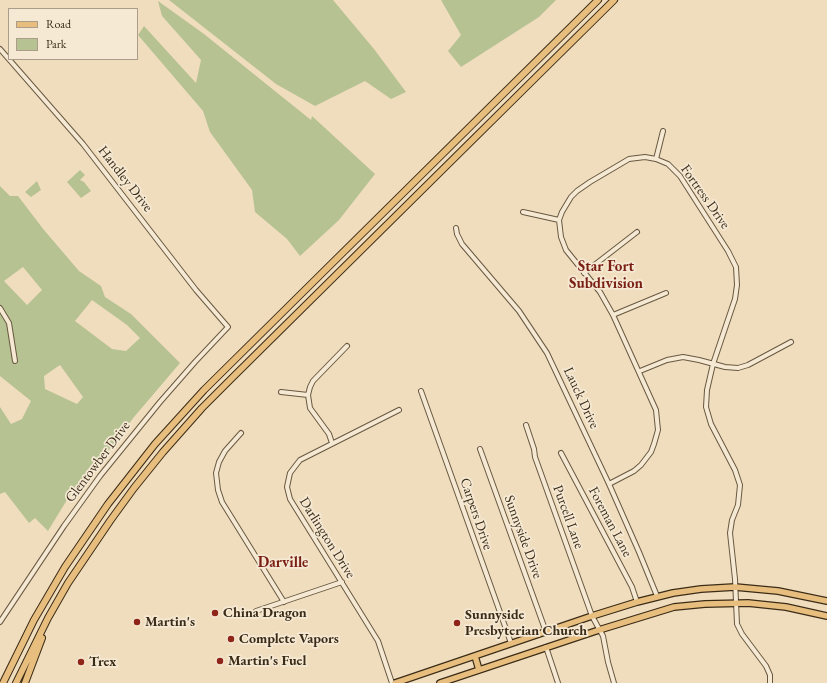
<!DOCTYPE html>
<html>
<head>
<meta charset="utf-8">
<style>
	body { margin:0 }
	#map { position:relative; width:827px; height:683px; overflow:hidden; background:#f0ddbd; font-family:"EB Garamond",serif }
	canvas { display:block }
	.legend { position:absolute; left:8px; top:8px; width:130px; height:52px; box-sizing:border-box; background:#f5e9d4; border:1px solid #ab9d89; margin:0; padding:5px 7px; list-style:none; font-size:12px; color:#3b2c18 }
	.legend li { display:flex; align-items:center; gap:8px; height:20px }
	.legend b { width:20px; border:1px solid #ab9d89 }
</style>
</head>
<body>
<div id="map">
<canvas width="827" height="683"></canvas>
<ul class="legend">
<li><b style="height:5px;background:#e8be7e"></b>Road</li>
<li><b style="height:11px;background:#b7c293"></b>Park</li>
</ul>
</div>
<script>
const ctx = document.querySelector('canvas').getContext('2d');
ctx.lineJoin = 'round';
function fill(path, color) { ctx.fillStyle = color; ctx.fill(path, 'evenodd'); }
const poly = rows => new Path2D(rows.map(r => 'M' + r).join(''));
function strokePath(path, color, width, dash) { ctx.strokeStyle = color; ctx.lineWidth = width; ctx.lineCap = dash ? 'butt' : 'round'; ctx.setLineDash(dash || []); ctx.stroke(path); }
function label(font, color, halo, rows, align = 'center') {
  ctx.font = font + ' "EB Garamond",serif'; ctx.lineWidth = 3.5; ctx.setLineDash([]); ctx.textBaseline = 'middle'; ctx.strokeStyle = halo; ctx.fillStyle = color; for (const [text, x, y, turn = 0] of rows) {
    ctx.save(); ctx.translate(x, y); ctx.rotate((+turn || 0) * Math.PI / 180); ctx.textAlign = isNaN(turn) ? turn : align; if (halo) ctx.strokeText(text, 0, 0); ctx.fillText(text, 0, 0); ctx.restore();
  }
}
const green = poly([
	[169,0,333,0,374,49,406,92,391,99,365,81,315,106,276,84],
	[441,0,556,0,539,17,461,67,448,51,461,35],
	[158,1,204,34,311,120,312,116,375,174,339,220,300,256,287,239,255,212,252,190,210,132,203,111,138,35,144,26,196,83,201,60,162,16],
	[80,170,85,175,80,180,84,182,91,191,81,198,67,182],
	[37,181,41,190,31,197,25,192],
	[0,186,10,196,18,196,44,230,79,271,101,286,105,297,131,314,180,363,134,417,93,471,73,490,48,531,35,518,29,523,5,492,0,494,0,407,11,424,22,419,31,401,0,376],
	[23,267,42,290,27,305,4,281],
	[92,300,127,325,140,338,126,351,112,349,75,321],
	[60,365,83,397,77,404,45,389,44,376]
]);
const minor = poly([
	[0,49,83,144,196,290,228,327,195,362,160,402,100,476,64,526,0,622],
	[656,159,663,131],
	[523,212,559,220],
	[456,228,457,234,462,244,519,311,547,353,609,484,639,552,657,596],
	[584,273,637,232],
	[0,308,9,323,15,361],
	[613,315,666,293],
	[640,371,667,360,683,357,699,360,725,367,738,368,748,365,791,342],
	[421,391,511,643],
	[281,392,308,395],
	[526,425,534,449,535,457,592,616,603,636,608,662,614,683],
	[241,433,225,451,219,462,216,473,218,490,222,502,284,602],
	[332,443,329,434,310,408,308,395,310,387,313,381,347,346],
	[480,449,546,632],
	[561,453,632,587,637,602],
	[609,484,634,471,641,465,651,452,654,444,658,430,656,410,613,315,600,292,566,250,561,237,559,220,562,212,571,197,577,191,590,182,629,159,645,157,656,159,668,164,680,176,728,251,736,267,737,285,735,299,713,364,707,390,706,407,711,424,735,470,740,485,738,505,732,520,730,533,735,579,737,624,742,634,766,666,770,675,770,683],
	[256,611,342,582],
	[546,647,558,683],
	[392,683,378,641,290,499,287,487,290,473,300,460,399,410]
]);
const major = poly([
	[475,656,479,670],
	[395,683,592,616,637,602,673,593,701,589,735,587,778,591,827,601],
	[440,683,599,630,674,607,705,604,748,603,786,607,827,616]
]);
const highway = poly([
	[3,683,34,620,65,567,108,504,155,444,204,390,598,0],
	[16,683,48,618,68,583,110,521,134,488,163,452,202,408,232,378,614,0],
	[25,683,42,638]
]);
const markers = [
	[215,613,4,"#8f2418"],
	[137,622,4,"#8f2418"],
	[457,623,4,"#8f2418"],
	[231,639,4,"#8f2418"],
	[220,661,4,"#8f2418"],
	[81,662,4,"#8f2418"]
];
const streetNames = [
	["Handley Drive",125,179,52],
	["Fortress Drive",705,197,55],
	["Lauck Drive",581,398,65],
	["Glentowber Drive",98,462,-53],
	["Carpers Drive",476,514,71],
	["Purcell Lane",568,517,70],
	["Foreman Lane",610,522,62],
	["Sunnyside Drive",523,537,70],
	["Darlington Drive",327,538,58]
];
const poiNames = [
	["China Dragon",223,613],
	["Sunnyside",465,615],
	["Presbyterian Church",465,631],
	["Martin's",145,622],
	["Complete Vapors",239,639],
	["Martin's Fuel",228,661],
	["Trex",89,662]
];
const neighbourhoodNames = [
	["Star Fort",606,267],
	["Subdivision",606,284],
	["Darville",283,563]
];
fill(green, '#b7c293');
strokePath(minor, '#685841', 6);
strokePath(major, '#3b2c18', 8);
strokePath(highway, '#3b2c18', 8);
strokePath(minor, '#f5e9d4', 4);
strokePath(major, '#e8be7e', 5.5);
strokePath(highway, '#e8be7e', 6);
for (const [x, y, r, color] of markers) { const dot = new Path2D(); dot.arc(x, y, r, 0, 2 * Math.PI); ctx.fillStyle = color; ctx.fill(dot); strokePath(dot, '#f5e9d4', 1.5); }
label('14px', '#3b2c18', '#f5e9d4', streetNames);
label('bold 14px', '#3b2c18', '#f5e9d4', poiNames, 'left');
label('bold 15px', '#7a1f14', '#f5e9d4', neighbourhoodNames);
</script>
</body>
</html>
